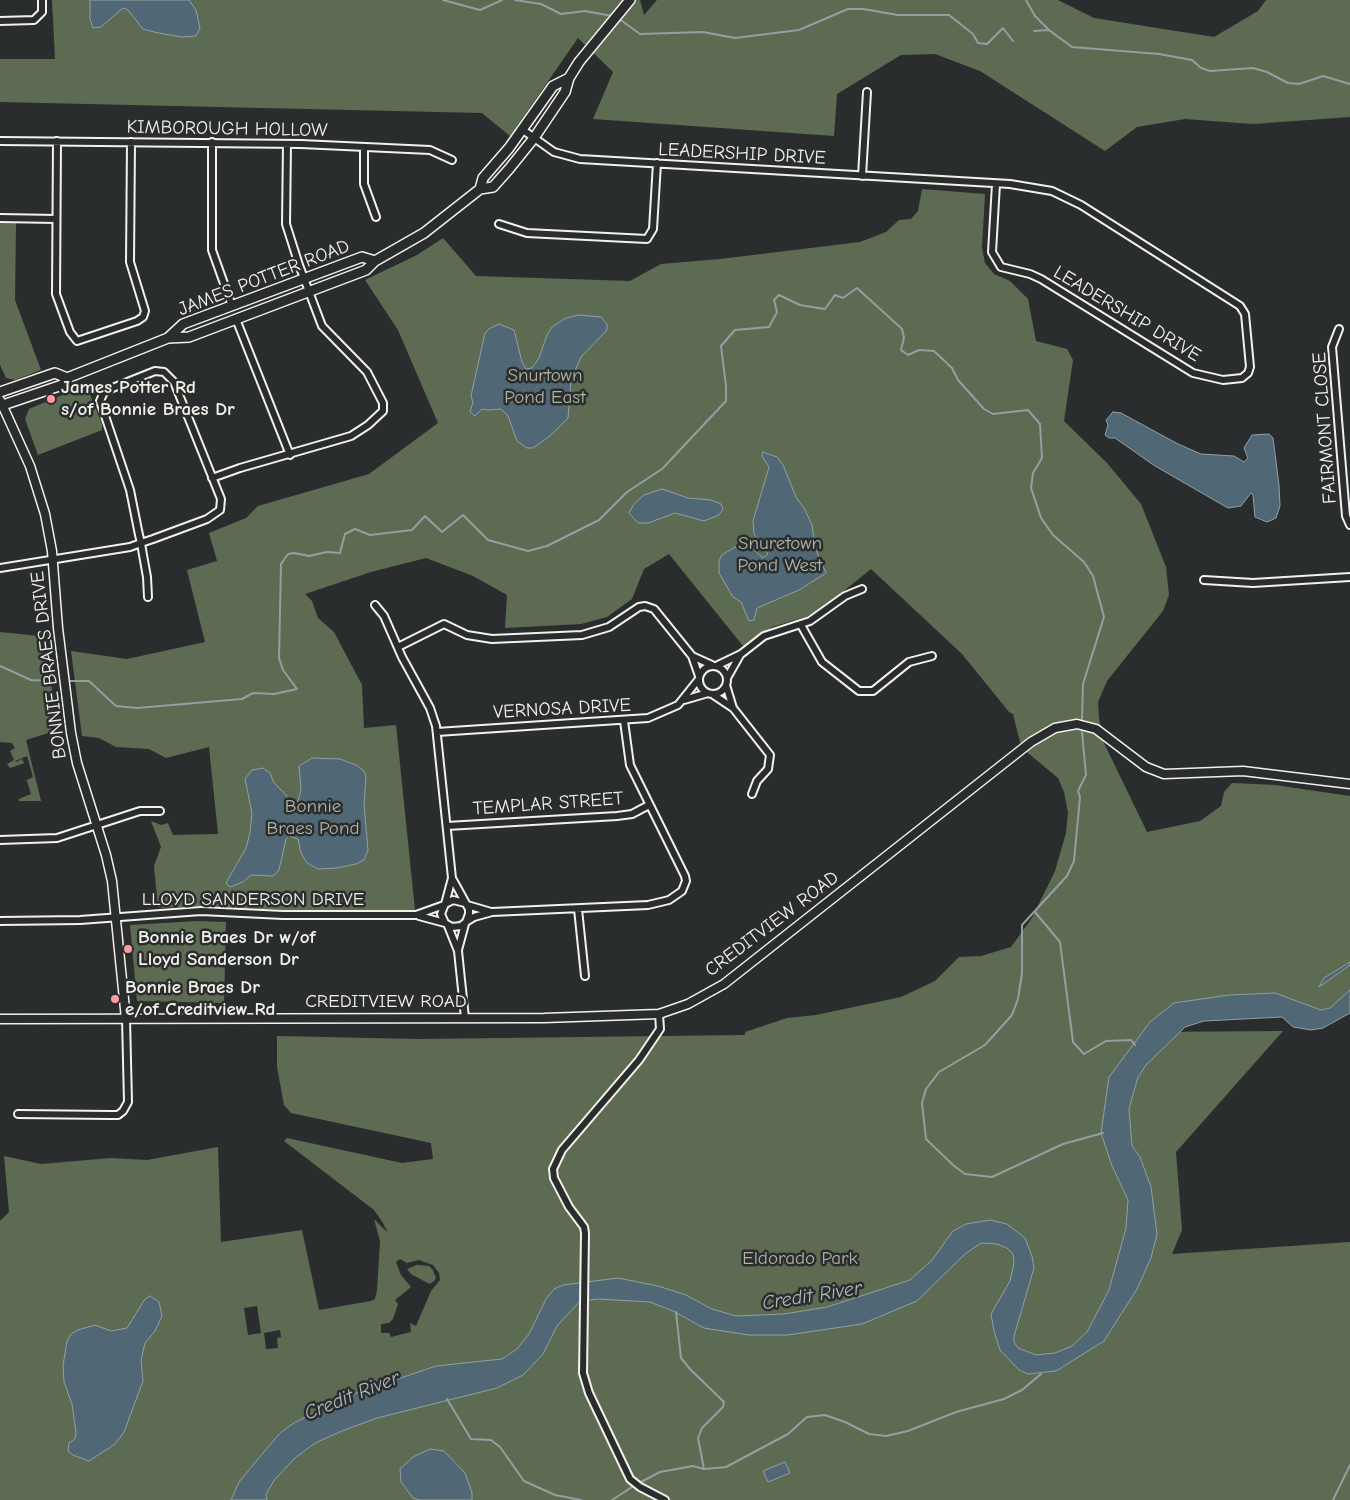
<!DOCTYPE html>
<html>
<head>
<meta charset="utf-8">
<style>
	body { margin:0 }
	canvas { display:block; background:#2a2d2e }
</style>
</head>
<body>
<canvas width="1350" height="1500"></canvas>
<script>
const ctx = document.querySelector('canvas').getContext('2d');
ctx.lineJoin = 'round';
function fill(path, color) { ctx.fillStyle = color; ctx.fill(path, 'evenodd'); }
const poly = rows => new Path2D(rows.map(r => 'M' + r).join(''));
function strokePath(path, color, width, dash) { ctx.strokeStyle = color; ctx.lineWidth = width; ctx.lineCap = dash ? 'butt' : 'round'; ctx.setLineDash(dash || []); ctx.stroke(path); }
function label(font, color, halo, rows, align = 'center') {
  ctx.font = font + ' "Comic Neue",sans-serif'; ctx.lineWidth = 5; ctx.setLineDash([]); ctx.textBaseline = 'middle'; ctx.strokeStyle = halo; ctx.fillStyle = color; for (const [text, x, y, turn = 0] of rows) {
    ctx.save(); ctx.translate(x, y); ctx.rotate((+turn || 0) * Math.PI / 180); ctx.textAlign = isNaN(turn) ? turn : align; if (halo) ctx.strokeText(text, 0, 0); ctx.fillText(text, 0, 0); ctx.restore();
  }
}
const green = poly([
	[52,0,640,0,644,15,657,0,1058,0,1094,18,1214,37,1258,11,1266,0,1350,0,1350,117,1253,124,1185,119,1137,127,1105,151,980,71,935,54,901,55,837,94,834,136,593,119,613,72,578,38,510,136,482,113,0,102,0,59,55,59],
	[922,189,985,194,982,248,985,263,994,274,1010,281,1028,299,1036,341,1067,349,1073,360,1064,421,1107,463,1141,504,1166,567,1169,595,1163,611,1107,681,1098,702,1099,719,1104,743,1147,832,1200,821,1221,806,1224,792,1232,783,1275,785,1350,796,1350,962,1320,985,1350,965,1350,990,1330,1008,1320,1010,1275,993,1229,995,1174,1003,1150,1022,1144,1032,1283,1031,1176,1152,1182,1230,1172,1254,1350,1242,1350,1500,0,1500,0,1221,9,1212,4,1156,41,1164,111,1158,147,1160,218,1147,221,1242,302,1230,319,1310,371,1301,375,1299,377,1290,380,1241,374,1219,388,1233,383,1223,374,1210,284,1141,287,1138,402,1163,433,1159,431,1143,291,1113,284,1105,277,1067,277,1036,419,1039,745,1035,745,1032,787,1018,816,1015,901,997,935,981,959,957,981,956,1011,947,1032,918,1055,871,1066,833,1068,813,1064,792,1058,778,1028,753,1020,742,1013,714,1009,712,962,654,871,569,819,611,805,617,772,627,743,646,669,554,644,569,632,599,607,617,581,624,505,628,507,595,473,576,426,558,371,572,305,594,312,601,318,618,334,632,362,685,364,728,396,725,415,910,283,910,200,906,158,908,154,866,161,847,151,821,161,825,168,823,173,835,218,834,209,747,166,758,149,749,116,747,99,738,82,736,71,651,127,659,205,642,187,570,217,561,209,533,246,518,258,506,369,474,438,423,398,330,365,280,417,255,443,238,476,276,630,281,661,264,720,259,860,242,886,232,899,220,911,219,918,211],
	[400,1259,407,1263,419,1260,433,1265,439,1273,440,1280,431,1291,416,1326,410,1323,411,1332,391,1337,389,1333,381,1333,381,1324,389,1323,393,1319,398,1304,395,1300,411,1287,401,1275,396,1262],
	[257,1306,261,1333,248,1335,244,1308],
	[280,1330,281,1337,277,1338,278,1348,266,1349,264,1333],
	[0,223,16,223,15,300,41,370,15,380,6,378,0,365],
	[86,385,102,424,102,430,38,455,25,419,29,409],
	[0,632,48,637,55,731,26,740,41,801,19,801,19,799,31,794,27,781,25,781,33,777,27,756,15,761,16,762,22,759,24,763,22,764,10,768,7,764,14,760,10,751,15,748,12,743,0,742],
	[198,921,226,922,224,1003,137,1001,130,925],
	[417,1265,429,1266,433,1270,436,1278,434,1281,430,1284,424,1281,411,1274,407,1269]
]);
const water = poly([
	[90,0,189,0,196,10,200,28,196,36,181,37,154,32,143,29,128,10,123,8,101,27,93,28,90,19,90,0],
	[579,315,601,317,607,324,607,330,581,357,571,380,568,418,550,436,533,448,527,448,517,441,508,416,501,409,488,410,482,409,475,416,470,412,473,402,471,396,485,333,489,329,499,324,514,330,522,362,526,369,532,368,539,358,547,335,552,327,566,318,579,315],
	[1113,412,1121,413,1178,444,1201,454,1234,456,1244,462,1248,458,1244,448,1252,435,1269,434,1273,438,1279,485,1280,506,1276,518,1267,522,1255,517,1253,495,1251,493,1241,506,1228,508,1155,466,1115,438,1109,438,1105,435,1108,425,1106,420,1113,412],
	[763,452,777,457,783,465,796,497,804,508,812,525,815,548,826,573,799,590,757,608,754,620,749,621,741,602,733,597,719,573,719,561,722,555,735,547,753,549,763,558,768,554,754,534,753,521,769,467,762,456,763,452],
	[662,489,688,498,711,500,721,504,723,509,719,515,704,521,675,513,648,523,638,523,629,513,634,504,644,495,662,489],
	[312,758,340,759,356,765,364,771,366,777,364,805,368,850,364,860,356,864,337,868,318,869,307,863,301,853,298,839,289,836,286,839,279,870,273,876,251,875,243,882,230,887,226,883,246,848,250,833,252,813,245,779,252,770,263,768,270,773,274,783,286,795,291,808,296,808,301,790,299,766,312,758],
	[1350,962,1350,965,1319,987,1324,978,1350,962],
	[1350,990,1350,1013,1323,1028,1311,1030,1293,1027,1282,1017,1204,1021,1185,1027,1146,1065,1138,1077,1129,1109,1132,1146,1140,1157,1151,1187,1157,1234,1151,1258,1137,1289,1104,1341,1056,1371,1028,1374,1019,1370,1000,1350,994,1331,991,1314,1010,1281,1014,1263,1013,1254,1007,1248,997,1244,981,1243,965,1254,917,1301,862,1324,788,1335,749,1335,704,1328,673,1311,650,1302,598,1299,580,1301,557,1326,543,1354,523,1375,497,1388,377,1418,342,1431,315,1443,295,1458,275,1479,266,1494,267,1500,231,1500,239,1482,258,1459,280,1433,294,1423,345,1397,436,1366,502,1359,517,1349,529,1334,546,1299,554,1289,563,1285,618,1278,658,1286,686,1295,712,1309,736,1316,784,1314,827,1307,910,1280,932,1260,953,1231,966,1224,990,1220,1007,1224,1025,1238,1032,1256,1034,1268,1014,1336,1014,1342,1018,1348,1036,1355,1055,1353,1072,1346,1087,1332,1109,1290,1126,1228,1128,1200,1112,1166,1101,1133,1109,1077,1150,1022,1174,1003,1229,995,1275,993,1321,1010,1330,1008,1350,990],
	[150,1296,159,1302,162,1316,155,1331,145,1343,141,1360,143,1381,124,1432,115,1444,89,1461,73,1455,68,1451,69,1443,75,1439,76,1433,72,1404,64,1382,63,1366,67,1341,71,1334,78,1330,95,1325,111,1331,127,1328,145,1299,150,1296],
	[430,1449,444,1451,465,1473,472,1493,472,1500,420,1500,413,1498,401,1482,400,1469,413,1457,430,1449],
	[785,1462,790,1473,768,1482,763,1471,785,1462]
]);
const stream = poly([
	[443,0,480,10,502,0],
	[515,0,541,4,561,14,585,11,612,16],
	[1026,0,1035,16,1049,30,1072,47,1159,54,1192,60,1201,68,1210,71,1253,68,1267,72,1288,83,1299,84,1323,76,1350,84],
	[618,18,640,34,703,32,735,38,799,30,848,9,863,9,898,15,949,15,973,34,978,43,987,44,1003,28,1013,41],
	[1034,31,1049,30],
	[0,666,31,680,61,681],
	[66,681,89,681,116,706,137,708,242,699,253,693,274,694,297,689,283,670,279,658,281,564,288,554,294,553,309,556,327,552,340,553,345,534,355,529,370,535,412,530,425,516,442,532,463,515,488,540,528,551,547,546,599,520,627,492,662,469,726,401,726,386,721,346,735,330,769,327,777,312,774,300,779,295,800,305,825,309,835,295,843,298,857,288,902,329,904,338,901,350,908,355,919,350,934,351,952,368,958,380,984,409,993,414,1028,410,1040,424,1042,458,1033,473,1031,488,1041,518,1053,535,1084,562,1093,576,1104,617,1083,684,1082,719],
	[1082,732,1086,775,1078,791,1080,797,1074,861,1067,876,1022,925,1022,973,1018,999,1012,1015,985,1045,939,1072,926,1089,922,1103,926,1139,953,1165,965,1174,992,1177,1063,1144,1103,1133],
	[1035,912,1060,942,1073,1042,1084,1054,1106,1041,1131,1040,1135,1045],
	[676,1312,681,1358,690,1369,724,1402,723,1407,702,1428,698,1438,704,1469],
	[447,1399,471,1439,491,1440,500,1447,524,1481,555,1495,581,1500],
	[639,1483,660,1472,693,1466,704,1469,726,1467,788,1434,807,1417,825,1415,845,1422,869,1434,886,1436,908,1431,956,1412,1004,1399,1022,1390,1041,1374],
	[612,1500,635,1485],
	[1333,1500,1350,1465]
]);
const minor = poly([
	[0,21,34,20,42,12,42,0],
	[523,130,554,152,580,159,1010,184,1052,191,1081,205,1240,306,1245,314,1250,367,1248,373,1242,378,1223,380,1193,373,1041,279,1030,274,1001,267,992,252,996,184],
	[0,141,301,144,430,150,452,160],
	[57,141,56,294,70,332,77,341,137,321,143,317,145,311,130,262,131,142],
	[212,142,212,250,232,306],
	[364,147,364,184,376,217],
	[862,176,867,92],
	[0,218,56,219],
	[499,224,527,233,647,239,653,229,657,163],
	[236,319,290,455],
	[1339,329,1332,347,1346,516,1350,525],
	[212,478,240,468,351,436,368,425,383,411,383,403,367,372,322,326,299,265,286,224,287,144],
	[0,568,130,547,141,543,153,539,207,519,220,510,221,499,174,382,164,372,155,371,110,389,104,392,100,401,130,490,139,535,141,543,143,555,147,577,148,597],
	[1204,580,1253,583,1350,577],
	[375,605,384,616,402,657,430,708,436,726,452,878,445,904],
	[801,625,822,662,859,691,873,691,909,662,932,656],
	[398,647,444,624,467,635,492,639,582,635,609,627,639,607,645,606,654,609,692,656,699,676],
	[692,656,712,665],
	'699 680a14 14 0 1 1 28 0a14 14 0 1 1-28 0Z',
	[716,666,741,654,764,636,810,621,845,596,862,589],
	[727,678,740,655],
	[726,685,733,708],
	[712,694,733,708,770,755,768,769,757,781,752,794],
	[684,700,708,693],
	[437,732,648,718,678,705,698,680],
	[447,826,617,816,632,814,649,805],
	[0,840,57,838,140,811,160,811],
	[453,880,469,909,469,914,466,922,461,926,452,927,445,923,441,914,445,904,453,900,465,903],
	[467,905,491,912],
	[578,909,585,976],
	[419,916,445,923],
	[0,921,80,920,201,911,283,915,416,915,444,905],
	[466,922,474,917,492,912,648,905,669,900,682,891,686,881,685,876,630,765,624,721],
	[448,926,458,951,465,1018],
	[458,950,465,924],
	[659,1014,660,1029,639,1060,562,1150,553,1169,554,1178,569,1207,584,1227,585,1233,583,1373,589,1393,630,1479,640,1487,665,1500],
	[18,1114,110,1115,118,1115,123,1111,128,1102,126,1019]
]);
const tertiary = poly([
	[0,400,30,466,45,514,52,551,58,628,71,733,77,763,106,855,112,881,126,1019],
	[0,1019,544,1018,659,1014,688,1004,724,984,1031,742,1055,728,1077,724,1096,729,1146,767,1164,774,1243,771,1350,784]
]);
const secondary = poly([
	[480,189,483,178,509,148,553,86,569,78],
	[168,338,183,324,362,257,375,261],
	[0,392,55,373,67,378],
	[0,406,62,385,67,378,168,338,189,337,366,270,375,261,424,233,480,189,493,187,509,169,534,138,565,92,569,78,579,62,630,0]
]);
const markers = [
	[51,399,5,"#ff9aa2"],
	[128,949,5,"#ff9aa2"],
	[115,999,5,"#ff9aa2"]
];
const streetNames = [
	["KIMBOROUGH HOLLOW",227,129,1],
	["LEADERSHIP DRIVE",742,154,3],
	["JAMES POTTER ROAD",264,278,-21],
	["LEADERSHIP DRIVE",1127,314,31],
	["FAIRMONT CLOSE",1325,428,-94],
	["BONNIE BRAES DRIVE",49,665,-97],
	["VERNOSA DRIVE",562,709,-3],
	["TEMPLAR STREET",548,804,-4],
	["LLOYD SANDERSON DRIVE",253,900],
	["CREDITVIEW ROAD",772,924,-37],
	["CREDITVIEW ROAD",386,1002]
];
const parkNames = [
	["Snurtown",545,376],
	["Pond East",545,398],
	["Snuretown",780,544],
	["Pond West",780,566],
	["Bonnie",313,807],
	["Braes Pond",313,829],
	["Eldorado Park",800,1259]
];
const poiNames = [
	["James Potter Rd",61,388],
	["s/of Bonnie Braes Dr",61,410],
	["Bonnie Braes Dr w/of",138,938],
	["Lloyd Sanderson Dr",138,960],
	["Bonnie Braes Dr",125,988],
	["e/of Creditview Rd",125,1010]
];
const waterNames = [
	["Credit River",812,1296,-9],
	["Credit River",352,1396,-22]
];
fill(green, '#5d6b53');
fill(water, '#506875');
strokePath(water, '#929fa3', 1);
strokePath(stream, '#929fa3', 2);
strokePath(minor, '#f4f1e8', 10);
strokePath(tertiary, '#f4f1e8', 11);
strokePath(secondary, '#f4f1e8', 12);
strokePath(minor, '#2a2d2e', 6);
strokePath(tertiary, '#2a2d2e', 8);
strokePath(secondary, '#2a2d2e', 9);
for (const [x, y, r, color] of markers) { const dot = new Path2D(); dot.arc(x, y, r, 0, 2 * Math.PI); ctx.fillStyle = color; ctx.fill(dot); strokePath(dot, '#2a2d2e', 2); }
label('19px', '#f4f1e8', '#2a2d2e', streetNames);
label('19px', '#b0b5a5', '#2a2d2e', parkNames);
label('bold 19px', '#f4f1e8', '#2a2d2e', poiNames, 'left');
label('italic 20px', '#b2baba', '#2a2d2e', waterNames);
</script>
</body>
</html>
